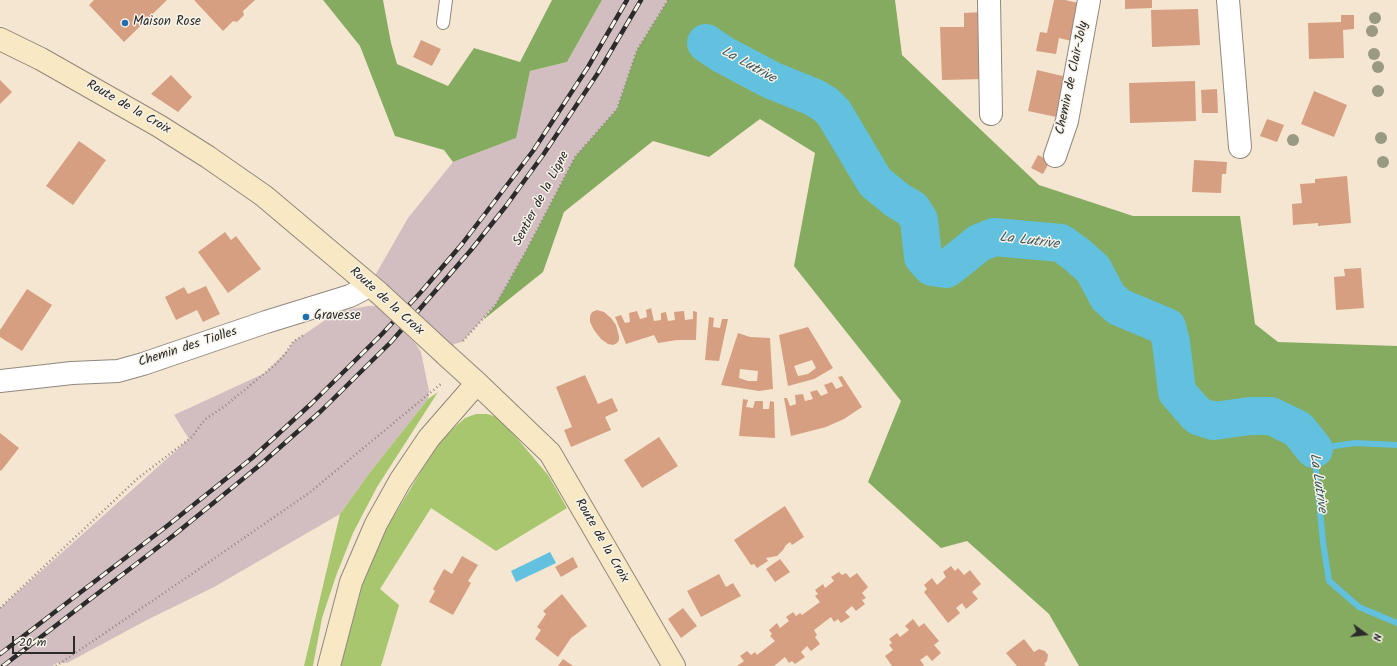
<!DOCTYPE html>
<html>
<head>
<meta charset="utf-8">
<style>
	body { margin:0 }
	#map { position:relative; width:1397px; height:666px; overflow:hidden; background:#f5e6d1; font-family:Kalam,sans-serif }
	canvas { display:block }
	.north { position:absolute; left:1345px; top:614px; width:40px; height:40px; -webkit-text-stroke:3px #f7f3e8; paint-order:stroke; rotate:105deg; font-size:11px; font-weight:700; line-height:16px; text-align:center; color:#2b2b2b }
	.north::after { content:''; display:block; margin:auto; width:14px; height:18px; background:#2b2b2b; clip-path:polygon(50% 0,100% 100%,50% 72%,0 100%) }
	.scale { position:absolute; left:12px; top:636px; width:63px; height:18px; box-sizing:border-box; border:2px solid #2b2b2b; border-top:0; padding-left:5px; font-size:12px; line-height:14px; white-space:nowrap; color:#2b2b2b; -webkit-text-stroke:3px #f7f3e8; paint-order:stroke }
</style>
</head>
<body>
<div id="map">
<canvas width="1397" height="666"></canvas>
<div class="north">N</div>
<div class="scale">20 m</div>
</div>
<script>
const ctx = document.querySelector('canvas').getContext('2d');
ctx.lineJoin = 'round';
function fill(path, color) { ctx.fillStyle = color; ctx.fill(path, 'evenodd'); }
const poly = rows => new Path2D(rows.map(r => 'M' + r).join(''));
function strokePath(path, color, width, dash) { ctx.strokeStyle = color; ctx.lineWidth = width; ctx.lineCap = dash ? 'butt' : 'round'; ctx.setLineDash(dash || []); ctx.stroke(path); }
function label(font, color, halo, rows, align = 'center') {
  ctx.font = font + ' Kalam,sans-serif'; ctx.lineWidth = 3; ctx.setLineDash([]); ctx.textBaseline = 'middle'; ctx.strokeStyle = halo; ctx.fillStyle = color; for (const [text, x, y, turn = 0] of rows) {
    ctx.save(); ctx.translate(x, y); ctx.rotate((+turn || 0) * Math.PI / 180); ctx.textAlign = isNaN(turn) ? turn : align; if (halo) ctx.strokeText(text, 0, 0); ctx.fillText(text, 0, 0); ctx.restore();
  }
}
const industrial = poly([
	[602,0,668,0,637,50,617,109,575,157,526,251,496,304,462,342,454,344,445,354,369,286,408,218,453,162,515,138,530,71,567,62],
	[368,306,376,306,415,343,421,352,429,391,428,399,371,471,340,514,214,587,147,620,67,663,57,663,52,666,0,666,0,608,189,439,174,415,265,373,288,350,293,342,337,312]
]);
const green = poly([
	[438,392,377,487,353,533,336,576,322,618,313,666,304,666,340,514,371,471,428,399],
	[476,414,487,414,497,417,505,424,548,475,567,508,496,551,431,508,380,589,399,605,381,666,340,666,365,576,388,526,432,453,445,436,465,418]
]);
const forest = poly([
	[323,0,383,0,391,43,397,64,448,86,474,48,520,62,552,0,602,0,567,62,530,71,516,138,453,162,444,150,395,136,360,46],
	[668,0,895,0,902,55,1039,185,1133,216,1240,216,1255,324,1278,342,1397,346,1397,666,1079,666,1049,614,967,541,941,548,868,482,901,401,794,266,815,153,760,119,709,157,653,141,564,212,543,272,483,320,496,304,526,251,575,157,617,109,637,50]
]);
const water = poly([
	[550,552,556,563,516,582,511,571]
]);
const stream = poly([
	[1397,445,1355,443,1314,449,1323,542,1329,581,1359,607,1397,623]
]);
const river = poly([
	[706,43,722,54,771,80,813,97,825,104,834,113,875,182,897,200,912,209,919,220,923,257,932,267,946,269,953,264,979,243,994,237,1061,243,1076,254,1093,269,1108,297,1119,307,1167,327,1171,342,1177,392,1198,416,1214,421,1250,416,1271,416,1298,429,1314,449]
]);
const building = poly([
	[94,0,167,0,124,42,89,5],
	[194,0,255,0,243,11,244,15,237,22,233,21,223,31],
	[1054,0,1065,0,1083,4,1076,42,1059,38,1056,54,1036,51,1040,32,1047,33],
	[1125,0,1152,0,1152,8,1125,9],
	[1198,9,1200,45,1152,47,1151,10],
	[982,12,984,79,942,80,940,27,964,27,964,13],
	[1341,15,1354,15,1354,29,1343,30,1344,58,1309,59,1308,23,1341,22],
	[421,40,441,49,432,66,413,57],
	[1037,70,1071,78,1061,118,1028,111],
	[171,75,192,97,178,112,151,94],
	[0,80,12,92,0,104],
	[1195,81,1196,121,1130,123,1129,83],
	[1217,89,1218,113,1202,113,1201,90],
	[1314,91,1347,105,1334,137,1301,124],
	[1267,119,1284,125,1277,142,1260,136],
	[79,141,106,160,73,205,46,186],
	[1038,155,1050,161,1043,174,1031,168],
	[1194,160,1227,162,1226,174,1222,174,1221,193,1192,192],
	[1347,176,1351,223,1318,226,1318,223,1293,225,1292,204,1302,203,1300,184,1315,183,1315,179],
	[225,232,231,240,236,236,261,269,228,293,198,252],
	[1361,268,1364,308,1336,310,1334,277,1345,276,1344,269],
	[206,286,220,314,203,322,197,310,176,320,165,297,184,287,188,294],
	[27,289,52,305,22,351,0,337,0,330],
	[651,308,654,321,661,320,661,313,666,312,668,321,675,320,674,312,684,311,685,320,693,319,693,311,697,312,696,340,677,340,658,343,654,335,626,344,615,317,621,315,625,323,630,322,629,313,637,311,640,319,647,317,646,310],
	[597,310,604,312,611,318,616,325,619,336,619,340,617,343,613,345,608,344,601,339,594,330,590,322,590,316,592,312],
	[709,317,714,318,713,327,720,328,722,319,728,319,719,361,705,360],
	[808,327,833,368,814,379,788,386,779,335],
	[812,360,816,368,808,374,798,376,794,366],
	[738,333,750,337,770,338,773,389,759,391,721,385],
	[740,369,758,371,757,381,748,381,739,378],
	[585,375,598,404,612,398,618,411,605,417,611,430,571,447,564,430,572,427,556,387],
	[842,376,862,407,844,419,826,427,791,436,784,398,787,398,790,406,796,404,795,395,803,394,805,401,813,399,810,392,817,390,821,396,828,393,824,385,832,382,836,389,843,386,838,377],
	[743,399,748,400,746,407,753,408,755,401,763,401,763,409,769,409,770,401,774,402,775,438,739,436],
	[0,433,19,448,1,471,0,470],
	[659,437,678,466,642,488,624,460],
	[785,506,804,537,792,545,790,542,786,545,783,550,777,556,766,558,768,561,757,568,754,564,751,565,734,540],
	[462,556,478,565,468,581,471,583,453,615,429,602,435,591,433,589,444,569,452,574],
	[573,557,578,567,561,577,555,567],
	[780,559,790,572,775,582,766,569],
	[951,566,955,571,958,568,964,575,970,570,981,584,972,592,978,599,966,609,962,603,956,608,960,613,948,623,924,592,927,589,924,585,932,578,937,585,946,577,943,572],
	[839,572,842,575,846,573,850,578,857,573,868,587,862,593,866,598,862,600,865,604,856,611,852,606,845,612,850,617,841,623,838,619,834,622,831,617,814,630,817,635,815,637,820,644,811,651,807,646,801,652,805,657,795,664,792,661,789,663,785,657,774,666,737,666,744,661,740,656,747,651,751,655,755,652,757,655,775,641,770,636,772,634,769,630,777,623,780,628,789,621,786,617,793,612,796,616,800,613,802,615,820,602,815,596,818,594,815,590,823,584,825,588,834,581,831,577],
	[719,574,726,587,733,583,741,596,701,617,687,591],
	[562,594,587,626,571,638,558,657,535,639,541,630,537,627,546,614,543,611],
	[683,608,697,626,681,638,668,619],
	[913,619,919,627,924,623,939,641,934,645,941,653,932,661,927,655,920,660,924,665,923,666,892,666,885,656,893,650,889,645,892,643,889,639,897,633,900,637,909,630,905,626],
	[1024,639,1034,652,1039,649,1045,651,1048,655,1047,661,1044,664,1046,666,1017,666,1006,653],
	[563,659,573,666,558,666]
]);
const path = poly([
	[463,341,496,304,526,251,575,157,617,109,637,50,668,0],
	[0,608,137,479,192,437,202,423,207,418,225,406,276,364,285,354,293,342,305,334],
	[56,666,186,578,309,493,442,383]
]);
const lane = poly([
	[443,23,446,0]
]);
const street = poly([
	[989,0,991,114],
	[1228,0,1240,147],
	[1055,156,1067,121,1089,0],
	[0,381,72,373,118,371,143,364,266,322,350,296,369,286]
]);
const secondary = poly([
	[0,39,41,59,159,126,208,157,264,196,379,293],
	[445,354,477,383,550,453,674,666],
	[329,666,351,582,376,524,400,481,429,438,477,383]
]);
const rail = poly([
	[0,654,167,526,252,458,312,403,382,334,421,292,462,244,533,151,588,67,627,0],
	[3,666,174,535,260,465,321,411,391,342,471,250,506,206,543,155,598,73,641,0]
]);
const secondaryBridge = poly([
	[379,293,445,354]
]);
const trees = [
	[1375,18],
	[1372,31],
	[1374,54],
	[1378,67],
	[1378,91],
	[1381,138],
	[1293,140],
	[1383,162]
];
const markers = [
	[125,23,4,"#1f6fb2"],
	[306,317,4,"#1f6fb2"]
];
const poiNames = [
	["Maison Rose",133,23],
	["Gravesse",314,317]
];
const streetNames = [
	["Chemin de Clair-Joly",1073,78,-78],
	["Route de la Croix",128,108,30],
	["Sentier de la Ligne",542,199,-62],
	["Route de la Croix",386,302,42],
	["Chemin des Tiolles",188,348,-18],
	["Route de la Croix",601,541,60]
];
const waterNames = [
	["La Lutrive",748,66,29],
	["La Lutrive",1029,242,7],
	["La Lutrive",1317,483,82]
];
fill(industrial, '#d2bec1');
fill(green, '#a7c66e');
fill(forest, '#85ab61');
fill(water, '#61c1df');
strokePath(stream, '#61c1df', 6);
strokePath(river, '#61c1df', 38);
fill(building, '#d69f82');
strokePath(lane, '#90887e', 14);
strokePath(street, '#90887e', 24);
strokePath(secondary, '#90887e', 24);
strokePath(path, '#90887e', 2.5, [1, 3]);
strokePath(lane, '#fff', 12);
strokePath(street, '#fff', 22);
strokePath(secondary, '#f8e8c3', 22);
strokePath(rail, '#2b2b2b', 4.5);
strokePath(rail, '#f7f3e8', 3, [9]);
strokePath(secondaryBridge, '#90887e', 24, []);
strokePath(secondaryBridge, '#f8e8c3', 22);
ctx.fillStyle = '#9a9981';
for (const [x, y] of trees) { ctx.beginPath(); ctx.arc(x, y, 6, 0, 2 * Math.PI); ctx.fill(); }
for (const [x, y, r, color] of markers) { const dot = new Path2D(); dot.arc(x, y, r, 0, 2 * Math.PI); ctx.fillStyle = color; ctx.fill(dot); strokePath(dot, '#f7f3e8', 1.5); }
label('13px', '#2b2b2b', '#f7f3e8', poiNames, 'left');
label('13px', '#2b2b2b', '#f7f3e8', streetNames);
label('italic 14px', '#3b5861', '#f7f3e8', waterNames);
</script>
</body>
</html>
